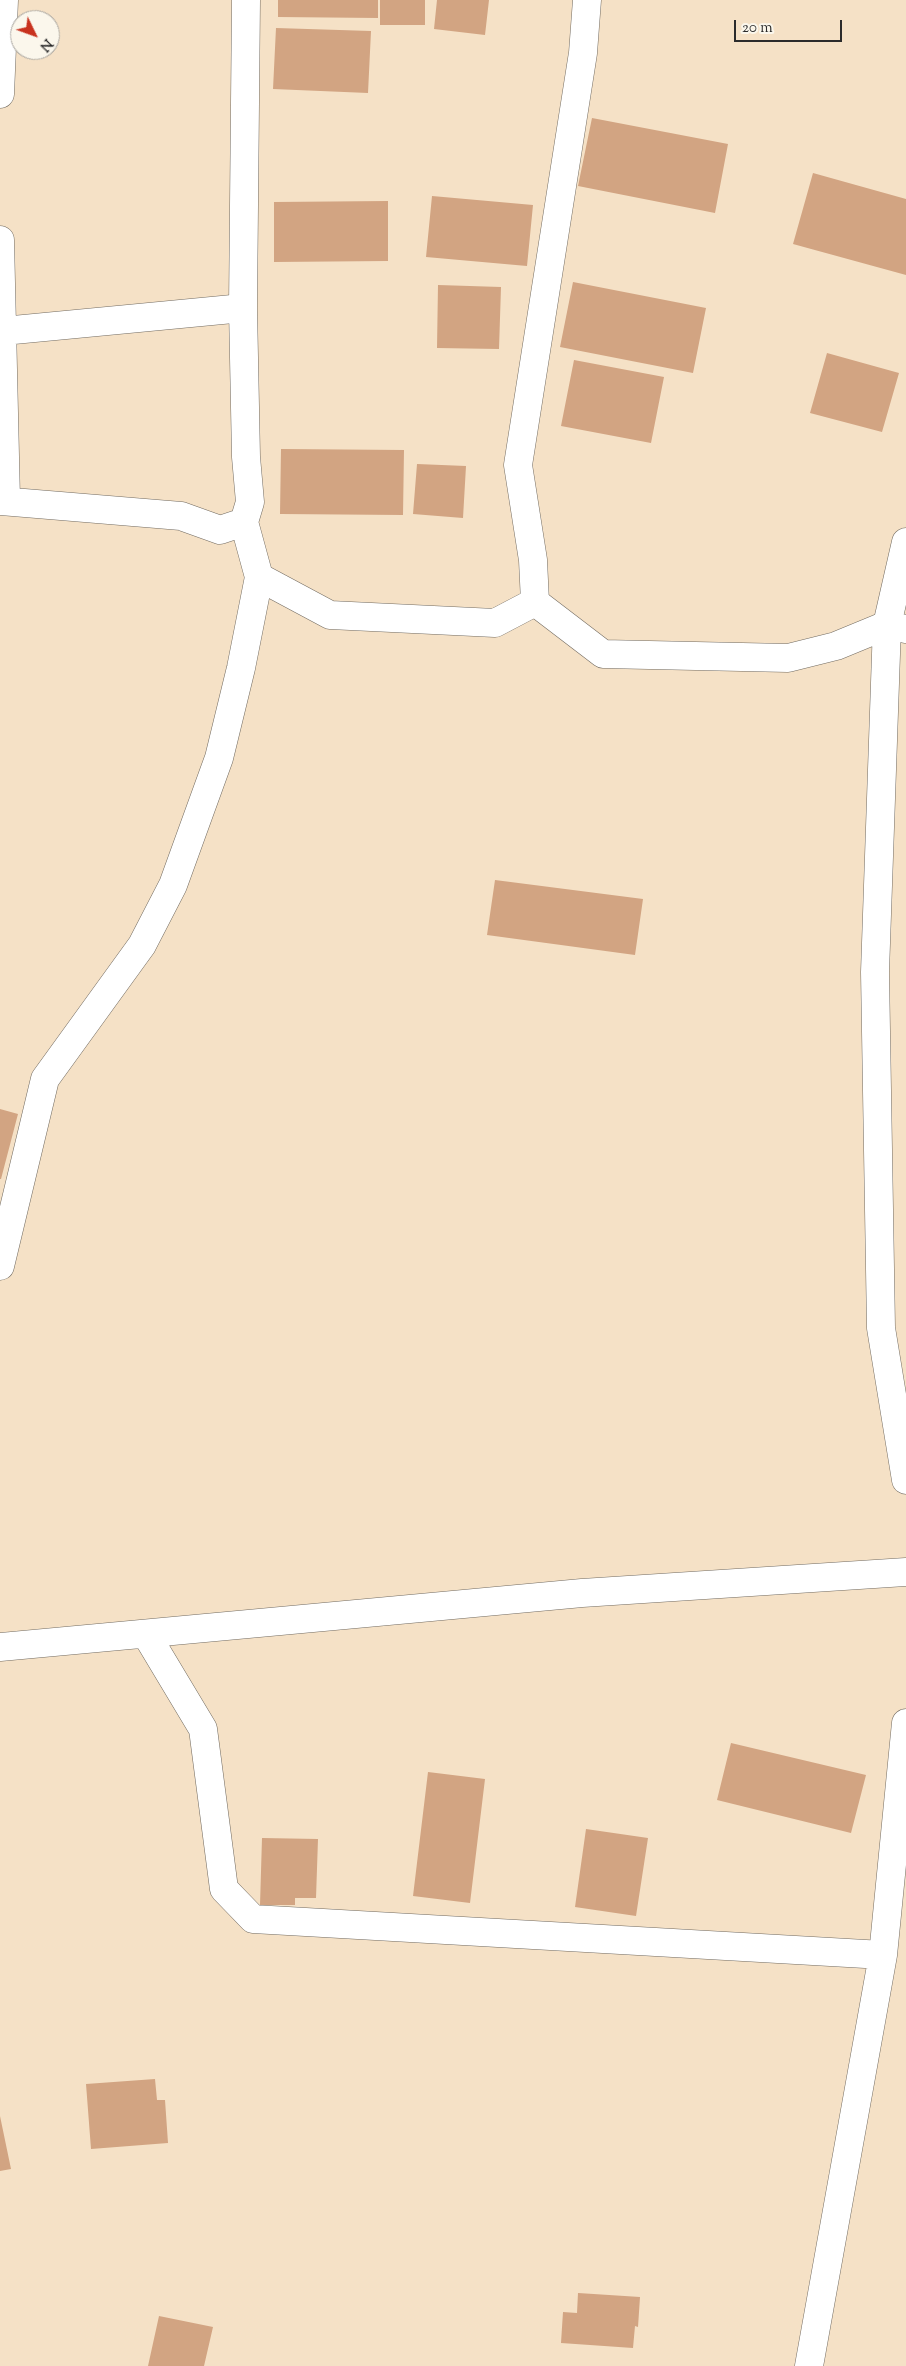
<!DOCTYPE html>
<html>
<head>
<meta charset="utf-8">
<style>
	body { margin:0 }
	#map { position:relative; width:906px; height:2366px; overflow:hidden; background:#f5e1c6; font-family:"Sorts Mill Goudy",serif }
	canvas { display:block }
	.north { position:absolute; left:10px; top:10px; width:50px; height:50px; box-sizing:border-box; background:#fbf7ec; border:1px solid #a8a59f; border-radius:50%; rotate:132deg; font-size:14px; font-weight:700; line-height:20px; text-align:center; color:#2b2b2b }
	.north::after { content:''; display:block; margin:auto; width:18px; height:22px; background:#c8321e; clip-path:polygon(50% 0,100% 100%,50% 72%,0 100%) }
	.scale { position:absolute; left:734px; top:20px; width:108px; height:22px; box-sizing:border-box; border:2px solid #2b2b2b; border-top:0; padding-left:6px; font-size:15px; line-height:18px; white-space:nowrap; color:#2b2b2b; -webkit-text-stroke:4px #fbf7ec; paint-order:stroke }
</style>
</head>
<body>
<div id="map">
<canvas width="906" height="2366"></canvas>
<div class="north">N</div>
<div class="scale">20 m</div>
</div>
<script>
const ctx = document.querySelector('canvas').getContext('2d');
ctx.lineJoin = 'round';
function fill(path, color) { ctx.fillStyle = color; ctx.fill(path, 'evenodd'); }
const poly = rows => new Path2D(rows.map(r => 'M' + r).join(''));
function strokePath(path, color, width, dash) { ctx.strokeStyle = color; ctx.lineWidth = width; ctx.lineCap = dash ? 'butt' : 'round'; ctx.setLineDash(dash || []); ctx.stroke(path); }
const building = poly([
	[278,0,378,0,378,18,278,17],
	[380,0,425,0,425,25,380,25],
	[437,0,489,0,485,35,434,29],
	[276,28,371,31,368,93,273,89],
	[592,118,728,144,715,213,578,186],
	[813,173,906,199,906,275,793,244],
	[432,196,533,205,527,266,426,257],
	[388,201,388,261,274,262,274,202],
	[573,282,706,308,693,373,560,347],
	[438,285,501,287,499,349,437,348],
	[827,353,899,373,882,432,810,413],
	[574,360,664,377,651,443,561,426],
	[281,449,404,450,403,515,280,514],
	[417,464,466,466,463,518,413,514],
	[495,880,643,899,635,955,487,935],
	[0,1109,18,1114,1,1179,0,1179],
	[731,1743,866,1775,851,1833,717,1800],
	[428,1772,485,1779,470,1903,413,1896],
	[586,1829,648,1838,636,1916,575,1907],
	[262,1838,318,1839,316,1898,295,1898,295,1905,260,1905],
	[155,2079,157,2100,165,2100,168,2143,91,2149,86,2084],
	[0,2116,11,2169,0,2171],
	[578,2293,640,2297,638,2327,635,2326,633,2348,561,2343,563,2312,577,2313],
	[159,2316,213,2327,204,2366,148,2366]
]);
const minor = poly([
	[587,0,583,53,518,465,533,560,535,602,603,654,788,658,836,646,887,625,906,629],
	[0,94,4,0],
	[0,240,6,500],
	[3,331,243,308],
	[0,501,181,516,220,530,244,522,250,502,246,457,243,308,246,0],
	[244,522,259,577,330,615,495,623,535,602],
	[906,542,887,625,875,972,881,1328,906,1480],
	[0,1266,45,1079,142,945,173,885,219,758,241,668,259,577],
	[146,1634,203,1729,224,1889,253,1919,883,1955],
	[0,1647,582,1593,906,1572],
	[809,2366,883,1955,906,1723]
]);
fill(building, '#d2a482');
strokePath(minor, '#726b61', 29);
strokePath(minor, '#fff', 28);
</script>
</body>
</html>
